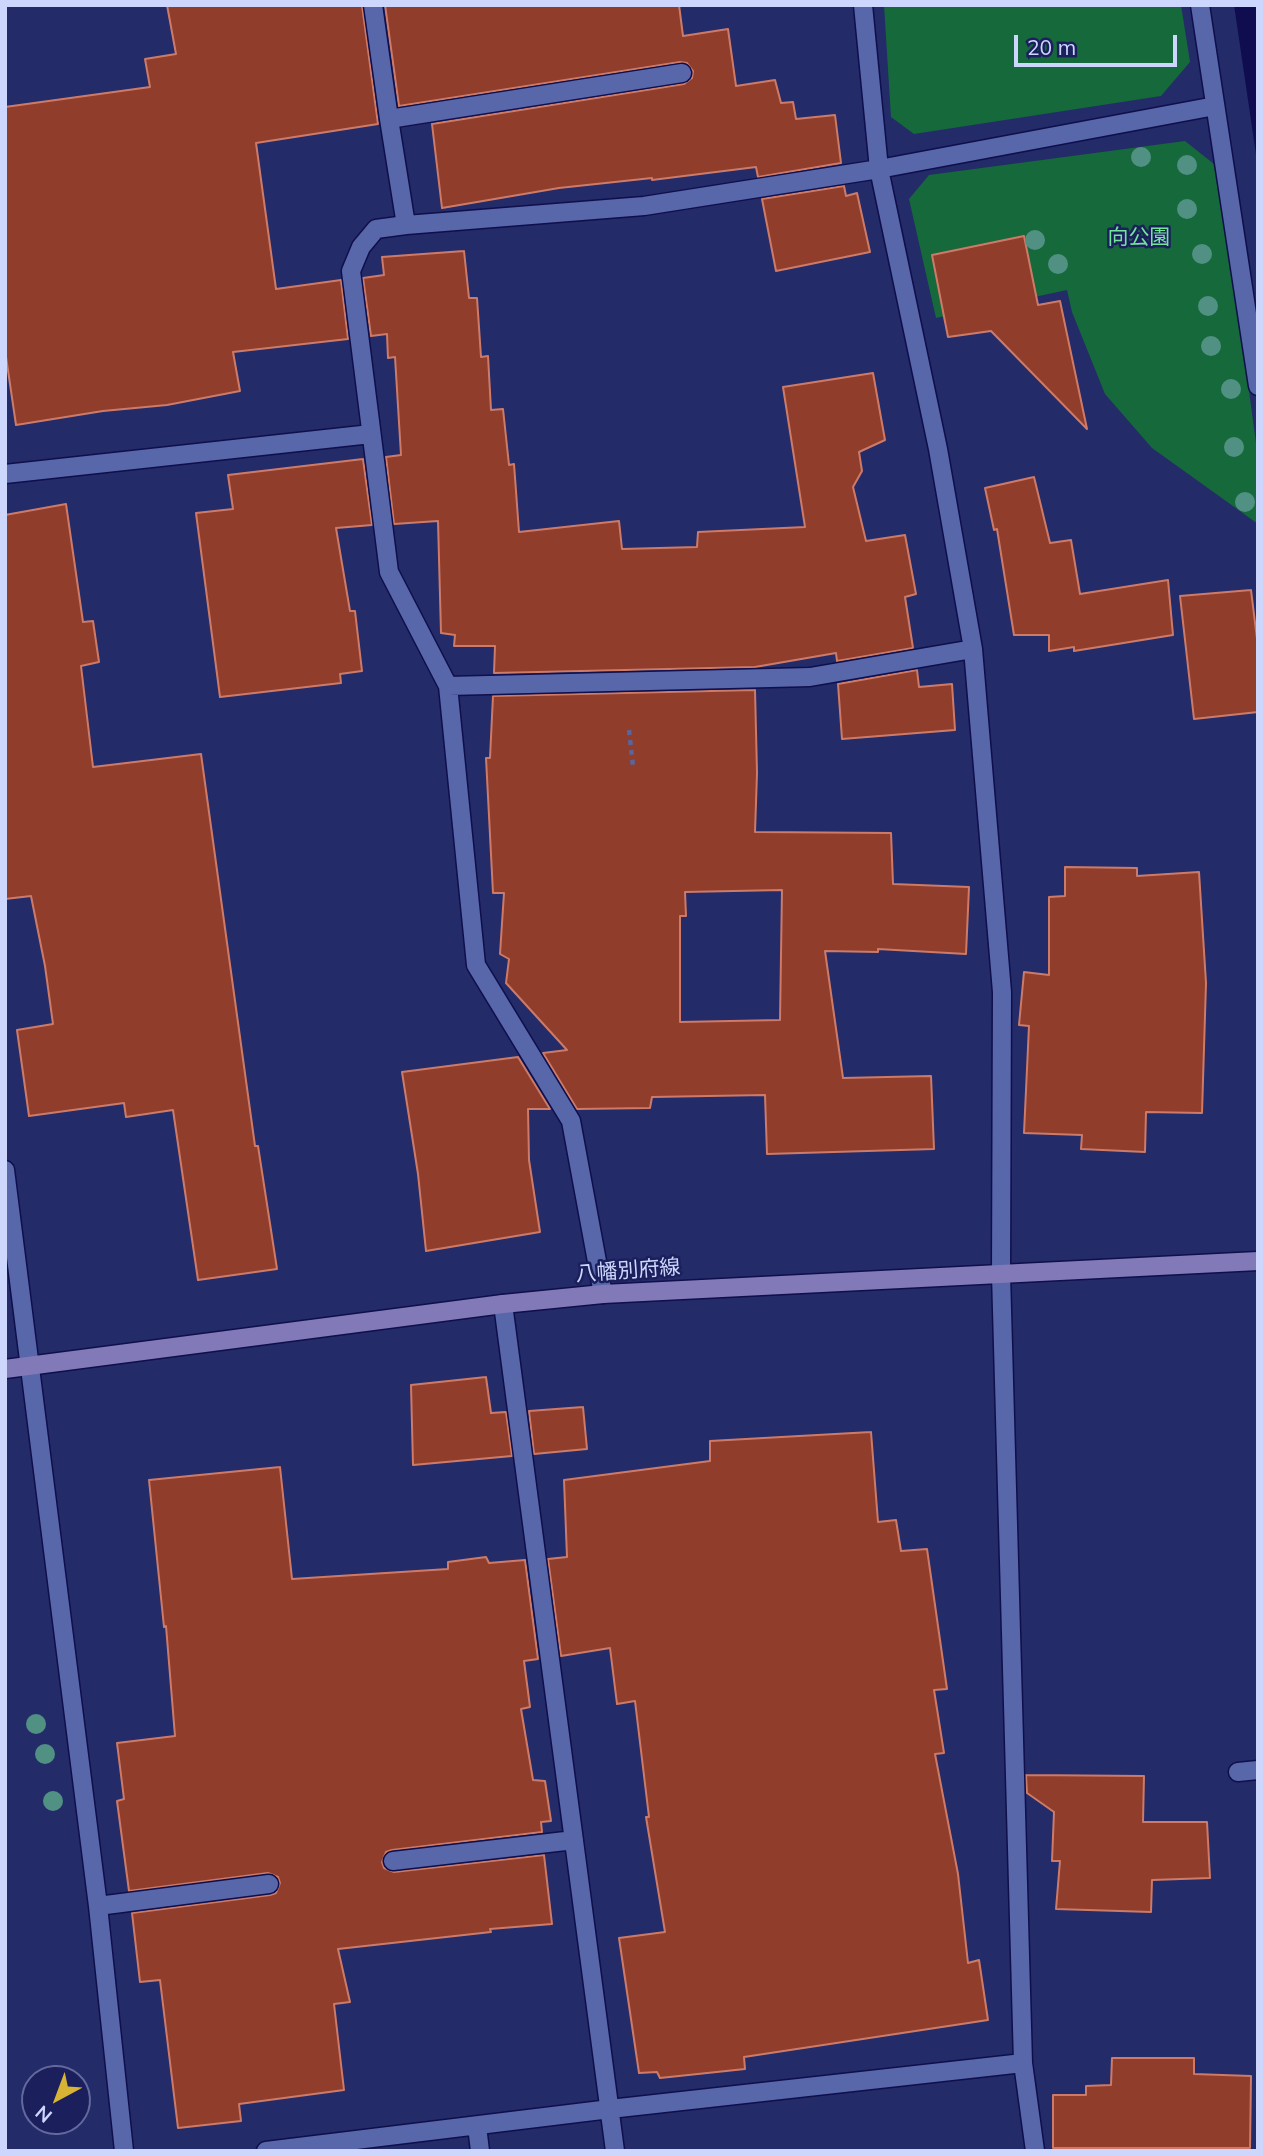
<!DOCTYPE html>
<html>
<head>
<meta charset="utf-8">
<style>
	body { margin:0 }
	#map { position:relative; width:1263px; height:2156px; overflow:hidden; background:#242b69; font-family:Mulish,sans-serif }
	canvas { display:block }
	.frame { position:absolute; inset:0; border:7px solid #cdd7fd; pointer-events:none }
	.north { position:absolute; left:21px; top:2065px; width:70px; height:70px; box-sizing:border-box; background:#1b205d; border:2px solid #62699d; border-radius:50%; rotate:221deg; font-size:19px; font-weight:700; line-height:28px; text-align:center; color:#cdd7fd }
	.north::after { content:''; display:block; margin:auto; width:24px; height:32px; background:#d7b434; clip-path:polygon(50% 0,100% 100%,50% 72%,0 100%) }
	.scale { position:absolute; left:1014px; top:35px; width:163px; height:32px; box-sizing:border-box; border:4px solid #cdd7fd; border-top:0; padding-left:9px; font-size:21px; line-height:24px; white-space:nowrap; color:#cdd7fd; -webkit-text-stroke:5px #1b205d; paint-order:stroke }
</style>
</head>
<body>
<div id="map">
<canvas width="1263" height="2156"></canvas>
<div class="frame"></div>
<div class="north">N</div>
<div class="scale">20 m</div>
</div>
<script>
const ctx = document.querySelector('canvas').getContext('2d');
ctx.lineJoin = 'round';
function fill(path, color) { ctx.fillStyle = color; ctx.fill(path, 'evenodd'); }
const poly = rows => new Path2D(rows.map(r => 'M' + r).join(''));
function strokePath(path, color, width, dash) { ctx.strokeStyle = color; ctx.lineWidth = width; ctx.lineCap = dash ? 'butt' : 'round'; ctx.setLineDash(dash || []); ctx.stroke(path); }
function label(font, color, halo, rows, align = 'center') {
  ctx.font = font + ' Mulish,"Noto Sans JP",sans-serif'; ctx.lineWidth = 5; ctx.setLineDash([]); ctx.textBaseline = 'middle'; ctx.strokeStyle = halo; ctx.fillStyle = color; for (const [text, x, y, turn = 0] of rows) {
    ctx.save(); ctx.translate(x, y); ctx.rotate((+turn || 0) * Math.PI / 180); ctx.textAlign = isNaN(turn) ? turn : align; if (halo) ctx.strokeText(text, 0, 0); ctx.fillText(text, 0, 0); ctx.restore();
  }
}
const green = poly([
	[884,5,1181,5,1190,62,1161,96,914,134,891,117],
	[1185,141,1219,168,1258,458,1258,524,1152,448,1105,394,1072,312,1067,290,936,318,909,199,929,175]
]);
const water = poly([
	[1234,5,1258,5,1258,168]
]);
const building = poly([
	[167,5,362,5,378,124,256,143,276,289,341,280,348,339,233,352,240,391,167,405,103,411,16,425,5,350,5,107,150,87,145,59,176,54,167,5],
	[385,5,679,5,683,36,728,29,736,86,775,80,781,103,793,102,796,119,835,115,841,163,758,177,756,167,652,180,652,178,559,188,442,208,432,124,684,84,692,78,693,71,687,63,680,62,399,106,385,5],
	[844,186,846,196,857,193,870,252,776,271,762,199,844,186],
	[1024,236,1038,305,1060,301,1087,429,991,331,948,337,932,255,1024,236],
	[464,251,469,298,477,298,481,357,488,356,491,410,503,409,509,465,514,464,519,532,619,521,622,549,697,547,698,532,805,527,783,387,873,373,885,440,859,452,862,471,853,487,866,541,905,535,916,594,905,597,913,648,837,661,836,653,755,667,494,673,495,646,454,646,455,635,441,633,438,521,394,524,386,457,401,455,395,357,388,358,387,334,371,336,363,278,384,275,382,257,464,251],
	[363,459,372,525,336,528,350,611,355,611,362,671,340,674,341,683,220,697,196,513,233,509,228,475,363,459],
	[1034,477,1050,543,1071,540,1080,594,1168,580,1173,635,1074,651,1074,647,1049,651,1049,635,1014,635,997,529,994,530,985,488,1034,477],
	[66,504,83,622,93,621,99,662,81,666,93,767,201,754,255,1146,258,1146,277,1269,198,1280,173,1110,126,1117,124,1103,29,1116,17,1030,53,1024,45,966,31,896,5,899,5,515,66,504],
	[1251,590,1258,647,1258,712,1194,719,1180,596,1251,590],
	[917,670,919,687,952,684,955,730,842,739,838,684,917,670],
	[755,690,757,773,755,832,891,833,893,884,969,887,966,954,878,949,878,952,825,951,843,1078,931,1076,934,1149,767,1154,765,1095,652,1097,650,1108,577,1109,543,1053,567,1050,506,983,509,959,500,954,504,893,493,893,486,758,490,758,493,696,755,690],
	[782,890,780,1020,680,1022,680,916,686,916,685,892,782,890],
	[1065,867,1137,868,1137,876,1199,872,1206,983,1202,1113,1146,1112,1145,1152,1081,1149,1082,1135,1024,1133,1029,1026,1019,1025,1024,972,1049,975,1049,897,1065,896,1065,867],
	[518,1057,550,1109,528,1109,529,1160,540,1232,426,1251,418,1174,402,1072,518,1057],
	[486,1377,491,1413,506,1412,512,1456,413,1465,411,1385,486,1377],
	[583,1407,587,1449,534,1454,529,1411,583,1407],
	[871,1432,878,1522,896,1520,901,1551,927,1549,947,1689,934,1690,944,1753,935,1754,958,1874,968,1963,979,1960,988,2020,744,2057,745,2069,660,2078,657,2072,639,2073,619,1938,665,1932,646,1817,649,1817,635,1701,617,1704,610,1648,561,1656,548,1559,567,1557,564,1480,710,1461,710,1441,871,1432],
	[280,1467,292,1579,448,1569,448,1562,486,1557,489,1563,525,1560,538,1659,524,1661,530,1707,521,1709,533,1780,545,1781,551,1821,541,1822,542,1832,392,1850,386,1852,382,1862,384,1868,394,1872,544,1855,552,1924,490,1929,491,1932,338,1949,350,2002,334,2004,344,2090,239,2104,241,2121,178,2128,160,1980,140,1982,132,1913,270,1895,276,1893,280,1883,278,1877,268,1873,129,1891,117,1801,124,1799,117,1743,175,1736,166,1626,164,1627,149,1480,280,1467],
	[1026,1775,1144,1776,1143,1822,1207,1822,1210,1878,1152,1880,1151,1912,1056,1909,1060,1861,1052,1861,1054,1812,1027,1793,1026,1775],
	[1112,2058,1194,2058,1194,2074,1251,2076,1250,2148,1053,2148,1053,2095,1086,2095,1086,2086,1111,2085,1112,2058]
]);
const path = poly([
	[629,730,633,766]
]);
const service = poly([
	[1238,1772,1258,1770]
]);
const minor = poly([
	[373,5,389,119,406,225,376,229,361,247,351,271,389,572,448,686,476,965,571,1121,603,1294],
	[863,5,879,169,938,449,973,649,1002,992,1001,1274,1023,2063,1035,2151],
	[1200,5,1258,386],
	[389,119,682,73],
	[406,225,644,206,879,169,1215,106],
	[5,474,371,434],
	[448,686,810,677,973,649],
	[5,1170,98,1906,124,2151],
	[503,1304,615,2151],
	[393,1861,574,1840],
	[98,1906,269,1884],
	[477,2126,480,2151],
	[266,2151,610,2109,1023,2063]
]);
const secondary = poly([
	[5,1369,503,1304,603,1294,1258,1261]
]);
const trees = [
	[1141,157],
	[1187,165],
	[1187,209],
	[1035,240],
	[1202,254],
	[1058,264],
	[1208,306],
	[1211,346],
	[1231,389],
	[1234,447],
	[1245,502],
	[36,1724],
	[45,1754],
	[53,1801]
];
const parkNames = [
	["向公園",1139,238]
];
const streetNames = [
	["八幡別府線",628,1271,-4]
];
fill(green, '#16693a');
fill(water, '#0f0d50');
fill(building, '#903d2c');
strokePath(building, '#cd7b68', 2);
strokePath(service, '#0f0f4c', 21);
strokePath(minor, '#0f0f4c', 21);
strokePath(secondary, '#0f0f4c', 21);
strokePath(path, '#5c649a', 4.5, [5, 5]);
strokePath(service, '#5866aa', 18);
strokePath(minor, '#5866aa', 18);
strokePath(secondary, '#8279b8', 18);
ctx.fillStyle = '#509184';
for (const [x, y] of trees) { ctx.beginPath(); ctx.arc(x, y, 10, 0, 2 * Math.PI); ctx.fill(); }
label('21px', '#74e49b', '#1b205d', parkNames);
label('21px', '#cdd7fd', '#1b205d', streetNames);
</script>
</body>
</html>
